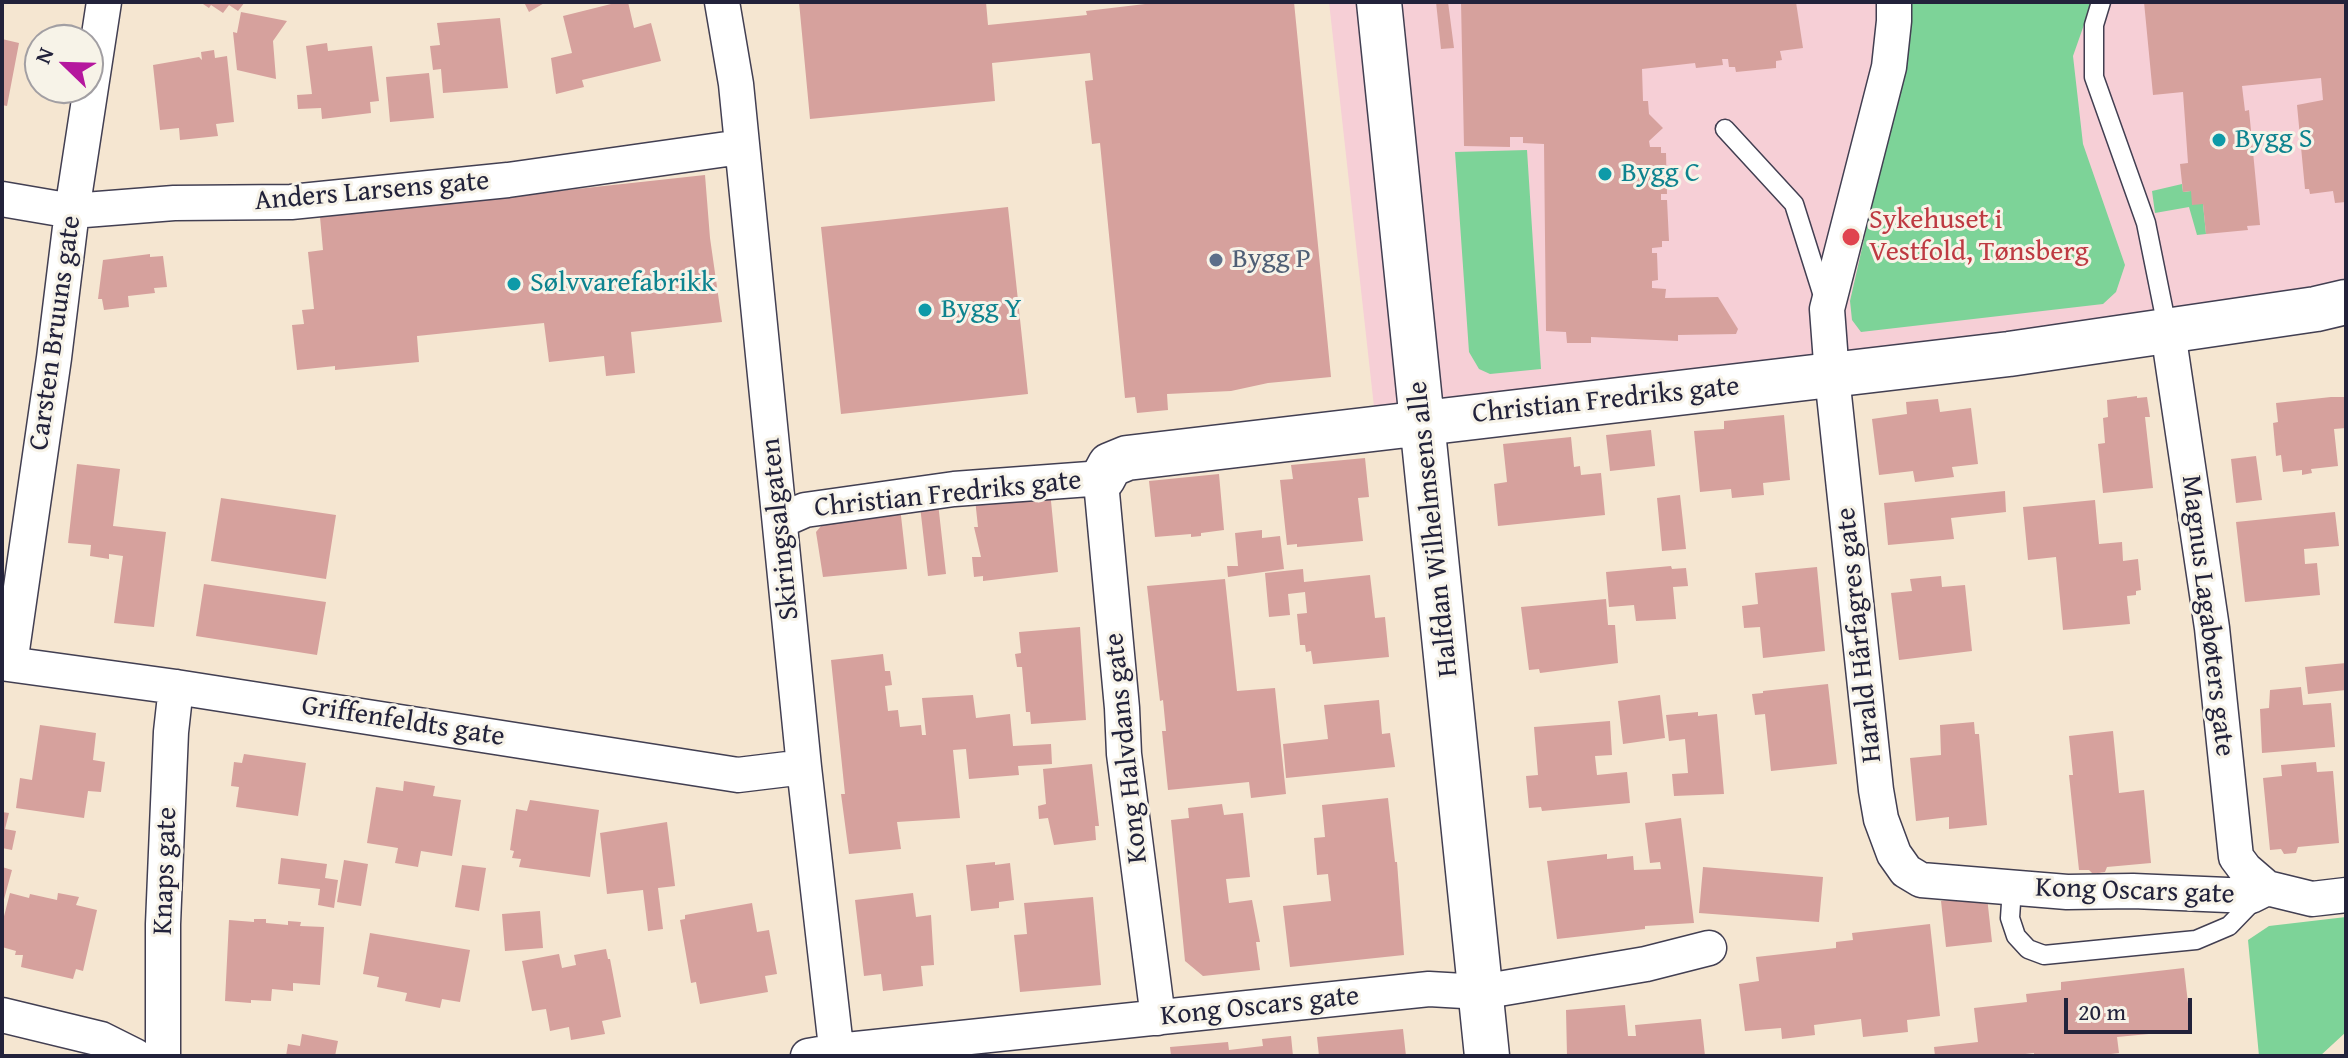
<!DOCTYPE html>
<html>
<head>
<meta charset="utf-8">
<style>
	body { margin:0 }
	#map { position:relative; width:2348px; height:1058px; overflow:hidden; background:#f5e6d1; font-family:"Gentium Book Plus",serif }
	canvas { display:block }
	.frame { position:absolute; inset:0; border:4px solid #22223b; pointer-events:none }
	.north { position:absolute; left:24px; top:24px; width:80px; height:80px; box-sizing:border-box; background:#f7f3e8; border:2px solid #a29fa3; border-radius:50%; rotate:293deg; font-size:22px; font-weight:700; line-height:32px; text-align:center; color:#22223b }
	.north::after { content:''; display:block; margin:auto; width:28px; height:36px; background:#b5179e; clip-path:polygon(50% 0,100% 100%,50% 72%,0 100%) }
	.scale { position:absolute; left:2064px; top:998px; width:128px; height:36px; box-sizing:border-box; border:4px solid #22223b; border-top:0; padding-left:10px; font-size:24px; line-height:28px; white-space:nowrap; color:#22223b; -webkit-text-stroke:6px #f7f3e8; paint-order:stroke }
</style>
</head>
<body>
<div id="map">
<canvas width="2348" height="1058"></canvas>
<div class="frame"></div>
<div class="north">N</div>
<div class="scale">20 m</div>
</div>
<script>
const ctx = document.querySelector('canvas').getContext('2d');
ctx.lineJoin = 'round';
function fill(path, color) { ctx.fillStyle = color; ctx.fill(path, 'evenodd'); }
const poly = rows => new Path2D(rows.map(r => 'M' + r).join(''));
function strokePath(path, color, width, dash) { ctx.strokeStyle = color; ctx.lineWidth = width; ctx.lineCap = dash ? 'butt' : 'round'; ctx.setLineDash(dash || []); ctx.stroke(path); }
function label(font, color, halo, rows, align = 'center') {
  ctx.font = font + ' "Gentium Book Plus",serif'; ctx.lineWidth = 6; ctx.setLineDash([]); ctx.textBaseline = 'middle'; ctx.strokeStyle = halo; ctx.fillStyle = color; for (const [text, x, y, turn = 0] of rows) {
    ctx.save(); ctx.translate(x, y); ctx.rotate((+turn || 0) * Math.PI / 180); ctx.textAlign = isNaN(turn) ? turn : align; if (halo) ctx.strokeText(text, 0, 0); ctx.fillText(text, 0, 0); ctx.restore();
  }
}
const built = poly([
	[1329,2,2346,2,2346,289,1452,406,1374,407]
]);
const green = poly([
	[1910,2,2092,2,2073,56,2083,144,2125,265,2116,292,2103,304,1861,332,1852,320,1850,301,1909,42],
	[1527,150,1541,369,1490,374,1479,369,1469,352,1455,152],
	[2182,184,2183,192,2191,191,2203,204,2206,234,2197,235,2189,207,2155,213,2152,191],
	[2346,917,2346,1032,2320,1056,2259,1056,2248,940,2269,926]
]);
const building = poly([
	[200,2,245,2,238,11,229,5,223,13,211,5,209,8],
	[524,2,546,2,529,12],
	[619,2,620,4,628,2,634,28,651,23,661,61,582,80,584,87,556,94,551,58,572,53,563,16],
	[799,2,986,2,988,25,1087,15,1086,11,1162,2,1294,2,1331,377,1268,383,1231,391,1167,394,1168,410,1137,413,1135,397,1125,398,1100,143,1092,144,1085,81,1093,80,1090,53,992,63,995,101,810,119],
	[1436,2,1448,2,1454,48,1441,49],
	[1461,2,1796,2,1803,48,1780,51,1782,60,1776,61,1776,68,1736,72,1735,67,1729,67,1728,59,1722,59,1723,65,1696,68,1695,63,1642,69,1643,101,1648,101,1649,114,1663,128,1649,141,1650,147,1661,147,1661,153,1666,153,1667,194,1661,194,1661,200,1667,200,1669,241,1662,241,1662,247,1652,248,1652,253,1657,253,1658,280,1652,281,1652,288,1666,289,1665,298,1718,297,1738,329,1736,334,1678,335,1678,341,1591,337,1591,343,1567,343,1566,332,1546,331,1544,144,1523,143,1523,137,1510,137,1510,147,1464,146],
	[2144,2,2346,2,2346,202,2335,203,2333,191,2310,194,2309,189,2305,189,2297,105,2323,100,2321,78,2242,86,2245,111,2249,110,2260,225,2247,226,2248,230,2206,234,2203,204,2192,205,2191,191,2183,192,2180,164,2188,163,2183,92,2153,95],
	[241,12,287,21,273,41,276,79,237,70,233,32,237,33],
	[500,18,508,88,443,93,441,69,433,70,430,46,440,45,437,23],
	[2,39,19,43,7,106,2,105],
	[327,43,328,51,372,46,379,101,370,102,371,113,322,119,321,108,298,109,297,95,312,94,306,46],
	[214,50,215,58,227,56,234,122,216,124,218,136,180,140,179,128,160,130,153,65,199,57,202,60,201,52],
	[429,73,434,118,390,122,386,77],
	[705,175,710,238,722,322,631,332,635,373,606,376,604,356,549,362,544,323,417,336,419,362,335,370,335,366,297,370,292,325,304,324,302,310,314,309,308,252,323,250,320,217],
	[1008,207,1028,394,841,414,821,227],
	[150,254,150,257,163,256,167,287,154,288,155,293,128,296,129,307,104,310,102,299,98,299,103,260],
	[2137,396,2137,398,2147,397,2150,417,2145,417,2153,488,2103,493,2098,444,2105,443,2103,418,2108,417,2107,400],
	[2331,397,2346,397,2346,428,2334,429,2338,466,2311,469,2312,473,2302,475,2302,470,2283,472,2281,455,2276,456,2273,423,2278,422,2276,403],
	[1938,399,1940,412,1971,408,1978,464,1952,467,1954,477,1915,482,1913,471,1879,475,1872,419,1907,414,1906,402],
	[1784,415,1790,480,1763,483,1764,495,1732,498,1731,489,1700,492,1694,431,1724,429,1724,421],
	[1651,430,1655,466,1610,471,1606,435],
	[1571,437,1574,467,1580,466,1581,475,1601,473,1605,515,1498,526,1494,484,1507,482,1503,444],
	[2256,456,2262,500,2236,503,2231,459],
	[1365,458,1369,497,1358,498,1363,541,1297,547,1297,544,1287,545,1280,480,1293,479,1291,465],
	[77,464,120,469,113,526,166,532,154,627,114,623,123,556,109,554,109,559,90,556,91,545,68,543],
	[1219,474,1224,530,1201,533,1201,536,1191,537,1191,534,1155,537,1149,481],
	[1050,491,1058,572,983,581,983,576,974,577,972,557,981,557,974,527,978,527,975,499],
	[2005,491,2006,512,1951,518,1954,539,1888,545,1884,503],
	[1680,495,1686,549,1662,551,1657,498],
	[221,498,336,515,326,579,211,561],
	[2095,500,2099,544,2122,542,2123,561,2138,559,2141,590,2136,591,2136,595,2127,596,2130,624,2063,630,2056,557,2028,560,2023,507],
	[938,503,946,574,928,576,920,506],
	[900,507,907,569,823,577,816,532,832,513],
	[2335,512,2339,546,2304,549,2305,564,2317,563,2320,595,2245,602,2236,522],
	[1262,530,1262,538,1280,536,1284,569,1228,577,1227,566,1238,566,1235,533],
	[1671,566,1672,569,1686,568,1688,586,1673,587,1676,619,1636,621,1634,605,1609,607,1606,572],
	[1817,567,1825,651,1763,658,1760,627,1744,628,1742,606,1758,604,1755,573],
	[1303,569,1304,582,1370,575,1375,618,1385,617,1389,657,1313,664,1311,651,1306,652,1305,645,1300,645,1297,614,1307,613,1305,592,1288,594,1290,615,1269,617,1265,573],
	[1941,576,1942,587,1965,585,1972,651,1899,660,1891,593,1912,591,1910,579],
	[1225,579,1237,691,1275,688,1286,794,1251,798,1249,782,1168,790,1162,731,1166,731,1163,700,1160,701,1147,586],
	[204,584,326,602,317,655,196,636],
	[1606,599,1608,625,1615,625,1618,663,1540,673,1539,669,1529,670,1521,607],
	[1080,627,1086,720,1031,724,1030,712,1026,712,1022,667,1017,667,1015,654,1021,653,1019,632],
	[883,654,885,671,890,671,892,685,885,686,888,711,898,710,900,727,921,725,922,735,926,735,922,698,973,695,976,718,1010,714,1013,746,1051,744,1052,764,1018,766,1019,775,969,779,966,749,953,750,960,818,897,822,901,849,849,854,841,794,845,794,831,660],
	[2346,663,2346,690,2308,694,2305,667],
	[1828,684,1837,764,1771,771,1765,714,1755,715,1752,694,1763,693,1763,691],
	[2301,687,2303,705,2331,703,2335,747,2262,753,2260,709,2269,708,2270,690],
	[1660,695,1665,738,1623,744,1618,701],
	[1379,700,1382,734,1390,733,1395,767,1286,778,1283,744,1328,739,1324,705],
	[1698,712,1698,716,1717,714,1724,794,1674,796,1672,774,1688,773,1685,739,1669,741,1666,715],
	[1610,721,1612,755,1595,756,1597,775,1627,772,1630,803,1542,811,1541,807,1529,808,1526,776,1538,775,1534,727],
	[1974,722,1975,734,1979,734,1987,825,1949,829,1949,817,1916,821,1910,758,1941,755,1940,725],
	[40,725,96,733,93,760,105,762,101,792,88,791,84,818,16,808,20,778,32,780],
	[2113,731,2119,793,2144,790,2151,863,2107,867,2105,872,2093,874,2089,870,2079,870,2069,775,2073,775,2069,736],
	[244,754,306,763,298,816,236,807,239,787,231,786,234,762,242,763],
	[2316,762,2317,772,2333,771,2339,843,2298,847,2296,853,2284,854,2281,849,2270,850,2263,778,2282,776,2281,765],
	[1092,764,1099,826,1095,826,1096,840,1054,845,1048,818,1039,819,1038,806,1046,804,1043,769],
	[404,781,435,786,433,796,461,800,452,856,421,851,418,867,395,863,398,848,367,843,376,787,403,791],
	[1388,798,1395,862,1397,862,1404,955,1290,967,1283,906,1331,901,1328,874,1317,875,1314,838,1325,837,1322,805],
	[530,800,599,810,590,877,519,867,521,859,512,858,514,851,510,850,516,809,527,811],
	[1222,804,1224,815,1243,813,1250,877,1226,879,1229,903,1252,900,1260,942,1256,942,1260,970,1203,976,1185,961,1171,820,1189,818,1188,808],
	[2,812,9,813,5,829,16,831,12,850,2,848],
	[1681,818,1694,923,1645,926,1645,929,1557,939,1547,861,1607,854,1607,859,1633,856,1634,870,1661,869,1660,862,1650,863,1645,823],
	[667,822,675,886,658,888,663,929,648,931,643,890,607,894,600,833],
	[281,858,327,864,325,878,338,880,334,908,318,905,320,889,278,884],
	[344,860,368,864,361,906,337,902],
	[995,862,995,865,1010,863,1014,900,999,902,999,908,971,911,966,865],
	[462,865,486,868,479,911,455,907],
	[2,867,12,870,3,903,2,903],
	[1703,867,1823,877,1819,922,1699,913],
	[10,893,29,898,30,894,57,900,58,893,79,897,76,905,97,910,83,971,76,969,73,979,21,967,23,955,15,955,16,951,2,947,2,924],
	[913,893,916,917,931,915,934,965,921,966,923,986,883,991,881,974,864,976,855,900],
	[1093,897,1101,985,1020,992,1014,935,1027,934,1024,903],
	[1987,897,1992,942,1946,947,1941,901],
	[752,903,757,932,769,930,777,974,765,976,768,992,700,1004,696,982,691,983,680,920,685,919,685,915],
	[540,911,543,948,505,951,502,914],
	[254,919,266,919,266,923,288,925,288,921,301,922,300,926,324,927,320,985,293,983,293,991,272,989,271,1001,251,1000,251,1003,225,1001,229,920,254,922],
	[1930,924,1940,1016,1907,1020,1908,1032,1863,1037,1861,1019,1814,1025,1815,1035,1782,1039,1781,1028,1745,1031,1739,984,1759,981,1756,957,1836,948,1836,942,1853,940,1852,933],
	[370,933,470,950,460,1002,442,999,440,1008,405,1001,407,993,377,987,379,977,363,974],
	[606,949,608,959,610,959,621,1017,602,1021,605,1034,571,1040,569,1027,550,1031,546,1009,532,1011,522,961,559,954,562,968,576,965,574,955],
	[2184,968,2191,1030,2117,1037,2119,1053,2095,1056,2034,1056,2034,1053,2008,1056,1935,1056,1934,1047,1978,1042,1974,1008,2027,1002,2026,994,2061,990,2061,982],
	[1625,1005,1628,1036,1636,1036,1635,1025,1701,1019,1705,1056,1567,1056,1566,1010],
	[1403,1029,1406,1056,1319,1056,1317,1037],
	[302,1034,338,1041,335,1056,286,1056,288,1044,300,1046],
	[1291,1036,1293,1056,1171,1056,1170,1047,1228,1042,1229,1050,1263,1046,1262,1039]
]);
const lane = poly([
	[2101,2,2094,25,2094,77,2146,223,2168,332],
	[1725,129,1794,204,1824,299],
	[2012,888,2010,918,2016,936,2028,949,2044,955,2196,940,2229,926,2259,895]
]);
const street = poly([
	[722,2,736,84,804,767,837,1056],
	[1894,2,1894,21,1889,67,1827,309,1832,376,1876,790,1881,819,1894,854,1906,871,1921,880,2067,892,2133,891,2251,896,2267,888,2312,899,2346,895],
	[2,199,72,211,174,203,291,202,508,180,741,147],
	[2168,332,2212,628,2236,857,2245,869,2267,888],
	[780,521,805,510,954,489,1103,478,1101,482,1122,708,1124,754,1158,1018],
	[2,663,176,687,738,775,804,767],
	[10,664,54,358,72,211,104,2],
	[2,1015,101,1039,135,1056],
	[163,1056,163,924,171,732,176,687],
	[808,1056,837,1051,1429,989,1481,992,1646,964,1709,948]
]);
const secondary = poly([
	[1379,2,1487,1056],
	[1103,478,1110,465,1127,458,2009,354,2316,309,2346,302]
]);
const markers = [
	[2219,140,8,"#0f9aa8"],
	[1605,174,8,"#0f9aa8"],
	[1851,237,10,"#e0444e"],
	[1216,260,8,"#5c6f8a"],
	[514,284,8,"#0f9aa8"],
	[925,310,8,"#0f9aa8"]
];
const cultureNames = [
	["Bygg S",2235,140],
	["Bygg C",1621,174],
	["Sølvvarefabrikk",530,284],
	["Bygg Y",941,310]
];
const streetNames = [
	["Anders Larsens gate",372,192,-5],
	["Carsten Bruuns gate",56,333,-82],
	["Christian Fredriks gate",1606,401,-6],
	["Christian Fredriks gate",948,495,-6],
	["Skiringsalgaten",781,529,-96],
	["Halfdan Wilhelmsens alle",1434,529,-96],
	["Magnus Lagabøters gate",2207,616,83],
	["Harald Hårfagres gate",1860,635,-96],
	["Griffenfeldts gate",403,722,9],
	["Kong Halvdans gate",1127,748,-96],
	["Knaps gate",166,871,-88],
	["Kong Oscars gate",2135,892,2],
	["Kong Oscars gate",1260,1007,-6]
];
const healthNames = [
	["Sykehuset i",1869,221],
	["Vestfold, Tønsberg",1869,253]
];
const serviceNames = [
	["Bygg P",1232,260]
];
fill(built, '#f6cfd6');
fill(green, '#7dd398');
fill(building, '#d6a19d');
strokePath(lane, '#423f52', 21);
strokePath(street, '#423f52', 37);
strokePath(secondary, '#423f52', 47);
strokePath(lane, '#fff', 18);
strokePath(street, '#fff', 34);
strokePath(secondary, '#fff', 44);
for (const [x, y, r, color] of markers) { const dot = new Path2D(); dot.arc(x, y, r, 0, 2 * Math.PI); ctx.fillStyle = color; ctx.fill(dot); strokePath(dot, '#f7f3e8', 3); }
label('28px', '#0d838f', '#f7f3e8', cultureNames, 'left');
label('28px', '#22223b', '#f7f3e8', streetNames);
label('28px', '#be3a42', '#f7f3e8', healthNames, 'left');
label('28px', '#4e5e75', '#f7f3e8', serviceNames, 'left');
</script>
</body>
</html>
